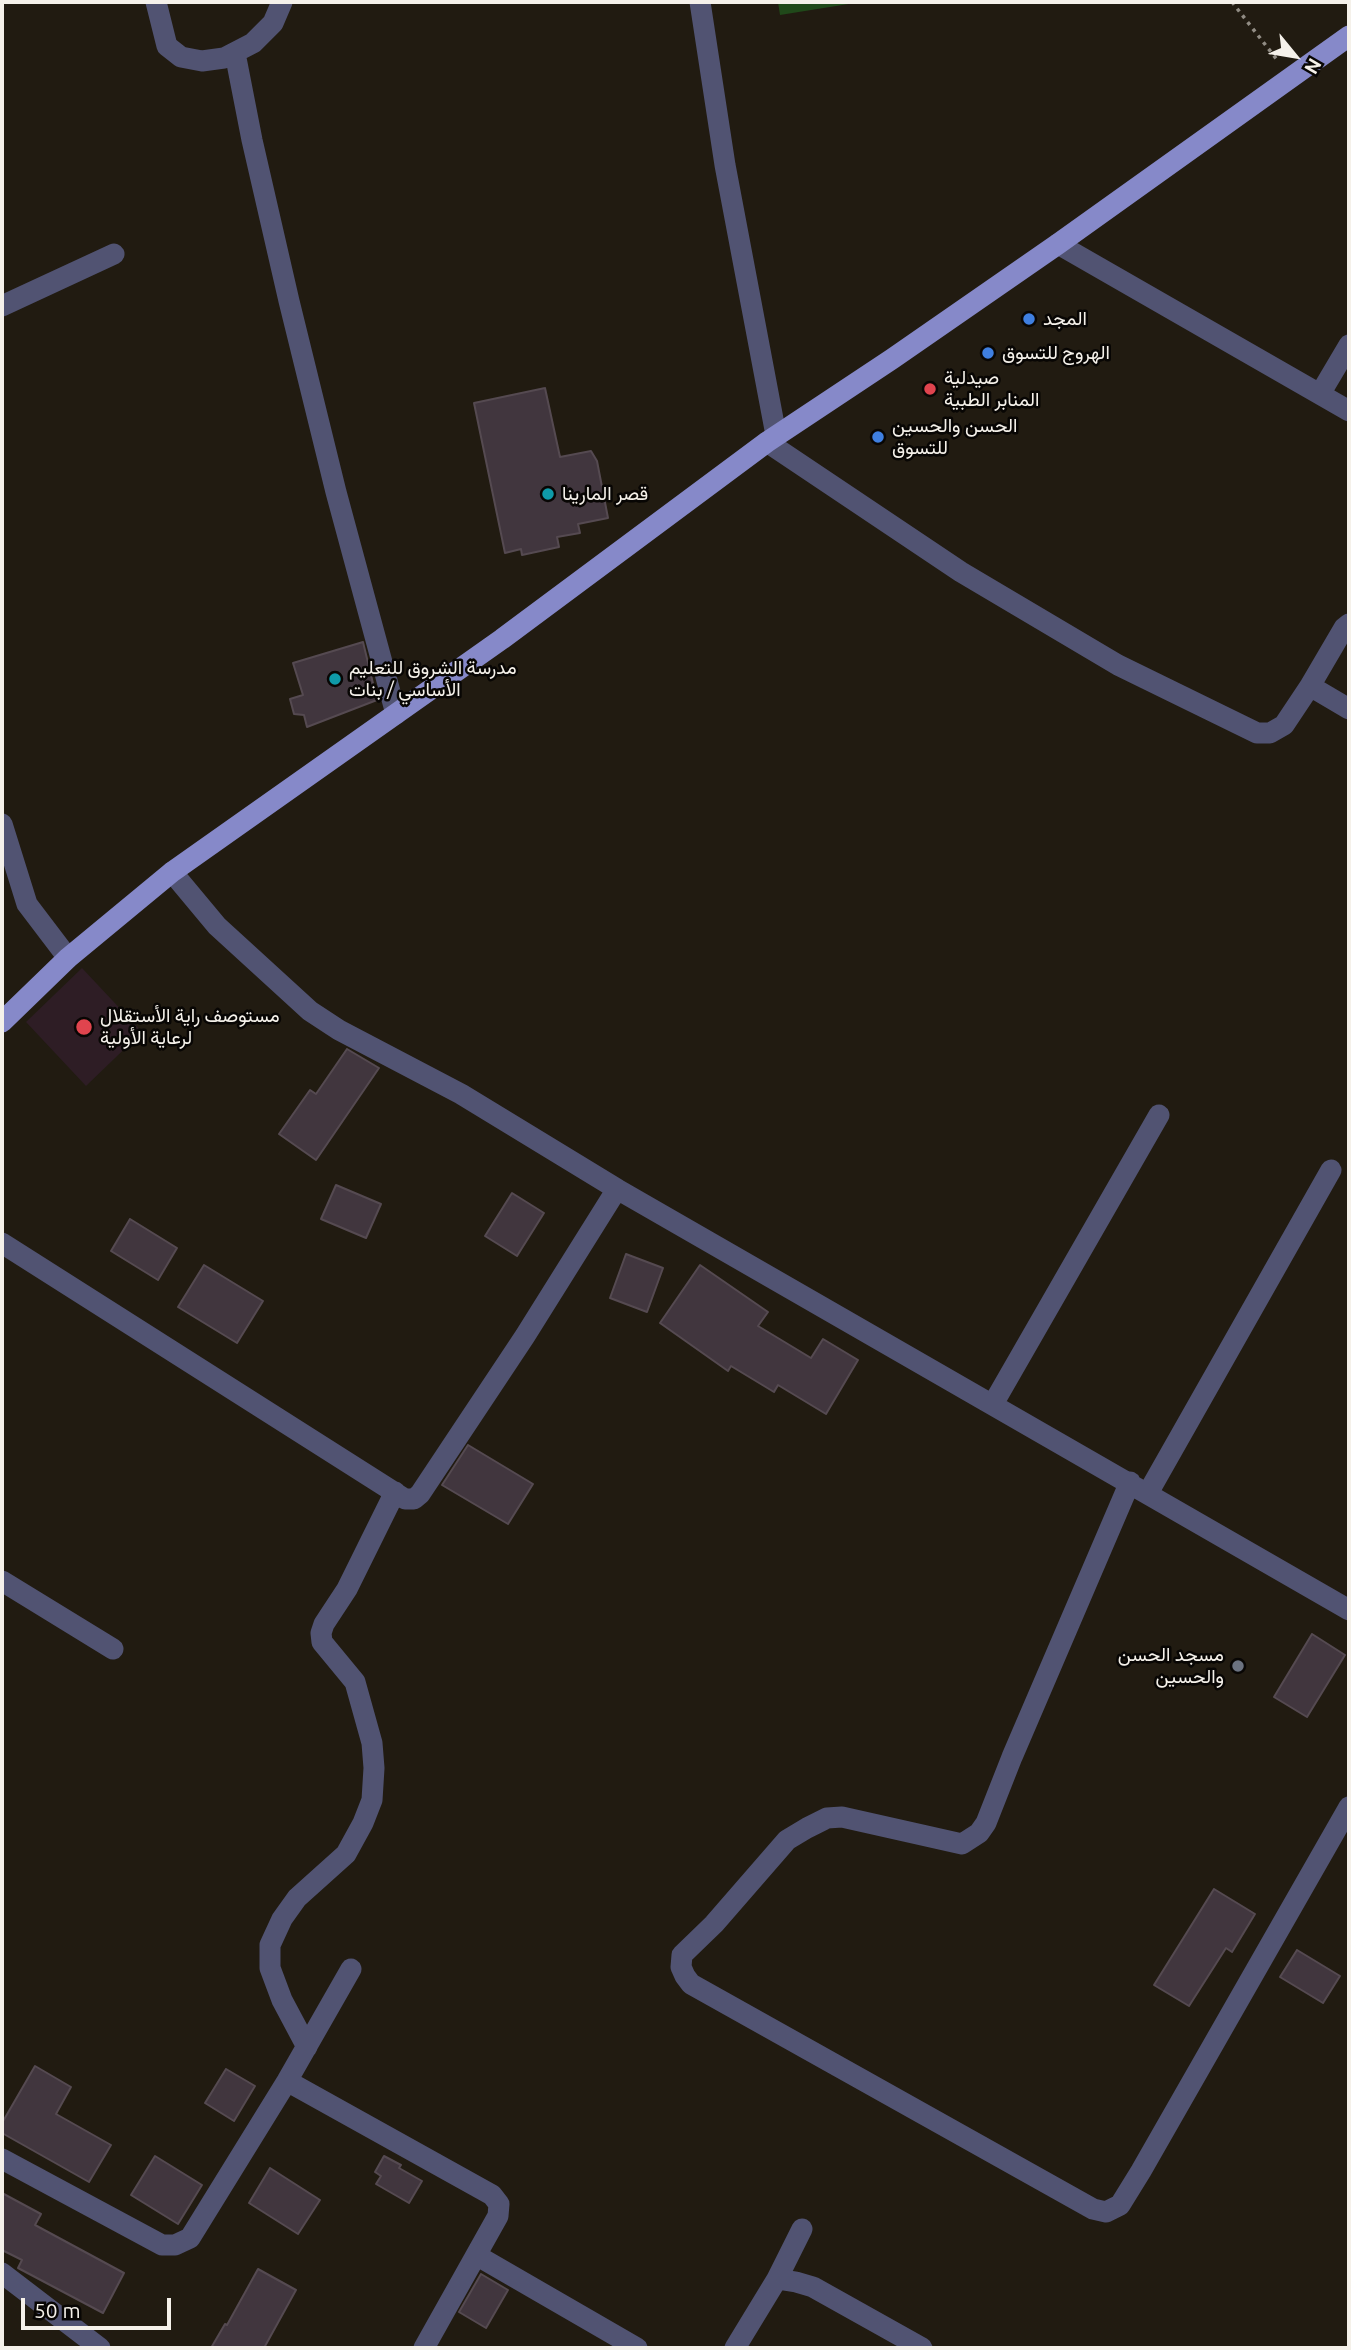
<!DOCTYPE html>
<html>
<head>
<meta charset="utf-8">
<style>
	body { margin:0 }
	#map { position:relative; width:1351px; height:2350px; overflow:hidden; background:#211b11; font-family:Ubuntu,sans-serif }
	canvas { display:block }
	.frame { position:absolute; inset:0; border:4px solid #f5f1ea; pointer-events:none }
	.north { position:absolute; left:1260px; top:21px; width:70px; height:70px; -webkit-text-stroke:5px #080604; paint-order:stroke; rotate:120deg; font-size:19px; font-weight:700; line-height:28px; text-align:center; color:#f5f1ea }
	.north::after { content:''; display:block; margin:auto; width:24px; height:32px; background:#f5f1ea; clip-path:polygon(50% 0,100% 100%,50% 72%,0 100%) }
	.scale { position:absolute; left:21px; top:2298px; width:150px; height:32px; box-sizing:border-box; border:4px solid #f5f1ea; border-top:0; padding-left:9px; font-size:21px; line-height:24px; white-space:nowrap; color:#f5f1ea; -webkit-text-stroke:5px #080604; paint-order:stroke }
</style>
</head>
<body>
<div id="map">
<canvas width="1351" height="2350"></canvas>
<div class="frame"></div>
<div class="north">N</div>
<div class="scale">50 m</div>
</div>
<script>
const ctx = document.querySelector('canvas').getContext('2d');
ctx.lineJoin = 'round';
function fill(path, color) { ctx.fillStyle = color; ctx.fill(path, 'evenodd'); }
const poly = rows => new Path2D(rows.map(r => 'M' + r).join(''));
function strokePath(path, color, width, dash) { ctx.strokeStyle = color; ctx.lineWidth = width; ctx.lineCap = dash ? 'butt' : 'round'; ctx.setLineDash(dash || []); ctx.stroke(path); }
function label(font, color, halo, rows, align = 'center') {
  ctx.font = font + ' Ubuntu,Vazirmatn,sans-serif'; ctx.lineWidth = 5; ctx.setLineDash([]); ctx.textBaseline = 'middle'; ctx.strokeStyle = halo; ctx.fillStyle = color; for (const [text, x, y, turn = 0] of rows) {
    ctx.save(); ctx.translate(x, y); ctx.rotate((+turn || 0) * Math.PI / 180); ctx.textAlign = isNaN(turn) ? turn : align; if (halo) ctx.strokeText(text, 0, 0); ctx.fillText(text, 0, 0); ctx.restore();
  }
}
const medical = poly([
	[82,968,142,1032,86,1086,26,1022]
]);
const green = poly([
	[778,2,861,2,780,15]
]);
const building = poly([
	[545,388,560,457,591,451,597,461,608,518,578,524,580,533,557,537,559,547,522,555,521,549,505,553,474,403,545,388],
	[363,642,377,700,307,727,304,715,294,714,290,699,303,695,293,663,363,642],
	[347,1049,379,1068,316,1160,279,1134,310,1090,316,1094,347,1049],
	[336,1185,381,1204,366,1238,321,1219,336,1185],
	[512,1193,544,1213,517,1256,485,1236,512,1193],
	[130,1219,177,1248,158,1280,111,1251,130,1219],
	[626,1254,663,1268,647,1312,610,1298,626,1254],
	[204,1265,263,1301,237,1343,178,1307,204,1265],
	[700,1265,768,1312,758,1326,811,1358,823,1339,858,1360,826,1414,778,1385,774,1392,731,1366,728,1371,660,1323,700,1265],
	[468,1445,533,1484,508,1524,442,1485,468,1445],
	[1312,1634,1345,1655,1307,1717,1274,1697,1312,1634],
	[1214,1889,1255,1914,1232,1952,1226,1948,1189,2006,1154,1985,1214,1889],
	[1297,1950,1340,1976,1323,2003,1280,1977,1297,1950],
	[35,2066,71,2087,56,2114,111,2145,89,2182,2,2133,2,2123,35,2066],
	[226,2069,255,2086,234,2121,205,2103,226,2069],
	[155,2156,202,2185,178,2224,131,2195,155,2156],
	[384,2156,401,2165,399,2168,422,2181,409,2203,376,2184,381,2176,375,2172,384,2156],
	[270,2168,320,2200,298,2234,249,2203,270,2168],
	[2,2193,41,2214,35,2225,124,2273,103,2313,18,2268,22,2260,2,2250,2,2193],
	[258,2269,296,2290,264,2348,211,2348,225,2324,227,2325,258,2269],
	[481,2274,508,2290,486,2328,459,2312,481,2274]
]);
const path = poly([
	[1232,2,1278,61]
]);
const minor = poly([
	[156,2,167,46,181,57,202,61,224,58,253,43,273,23,282,2],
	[700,2,725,165,776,435],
	[235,53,252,140,289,301,336,492,396,714],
	[1058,244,1349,411],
	[2,306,114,254],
	[1320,394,1349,345],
	[767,442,961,572,1118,665,1257,733,1270,733,1284,725,1310,686,1344,628,1349,624],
	[1310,686,1349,709],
	[2,824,27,904,68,958],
	[172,872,217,926,310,1011,339,1030,461,1094,617,1189,1349,1610],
	[2,1243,405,1499,414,1499,420,1494,525,1336,617,1189],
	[993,1404,1159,1115],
	[1130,1482,1012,1757,986,1823,979,1833,962,1844,842,1817,827,1818,807,1828,787,1840,714,1924,682,1955,681,1967,685,1976,691,1984,1093,2209,1106,2212,1120,2205,1141,2171,1349,1807],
	[1148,1493,1331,1170],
	[2,1581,113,1649],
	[307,2047,282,2000,270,1968,270,1945,282,1919,297,1898,346,1854,363,1823,372,1800,374,1768,372,1743,355,1682,322,1642,321,1633,324,1624,347,1589,395,1492],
	[287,2081,492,2195,499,2204,498,2216,424,2348],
	[2,2159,162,2245,175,2245,190,2238,287,2081,351,1969],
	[476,2255,637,2348],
	[2,2273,100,2348],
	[777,2279,796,2282,813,2287,922,2348],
	[735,2348,777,2279,802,2229]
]);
const major = poly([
	[2,1022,68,958,172,872,502,639,767,442,892,359,1058,244,1349,36]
]);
const markers = [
	[1029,319,7,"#3f7fe0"],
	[988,353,7,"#3f7fe0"],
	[930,389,7,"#e0444e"],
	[878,437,7,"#3f7fe0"],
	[548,494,7,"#0f9aa8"],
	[335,679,7,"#0f9aa8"],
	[84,1027,9,"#e0444e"],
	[1238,1666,7,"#6b7280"]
];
const poiNames = [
	["المجد",1043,319],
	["الهروج للتسوق",1002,353],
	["صيدلية",944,378],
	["المنابر الطبية",944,400],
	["الحسن والحسين",892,426],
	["للتسوق",892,448],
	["قصر المارينا",562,494],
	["مدرسة الشروق للتعليم",349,668],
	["الأساسي / بنات",349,690],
	["مستوصف راية الأستقلال",100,1016],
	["لرعاية الأولية",100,1038],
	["مسجد الحسن",1224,1655,"right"],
	["والحسين",1224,1677,"right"]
];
fill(medical, '#2e1d25');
fill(green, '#20491a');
fill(building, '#41363e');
strokePath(building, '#554a51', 2);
strokePath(path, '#918c84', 3.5, [3.5, 5]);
strokePath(minor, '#515372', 21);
strokePath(major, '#8689c9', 21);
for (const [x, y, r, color] of markers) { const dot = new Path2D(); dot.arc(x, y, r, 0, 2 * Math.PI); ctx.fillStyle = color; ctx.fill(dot); strokePath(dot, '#080604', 2.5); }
label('19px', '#f5f1ea', '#080604', poiNames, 'left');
</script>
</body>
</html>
